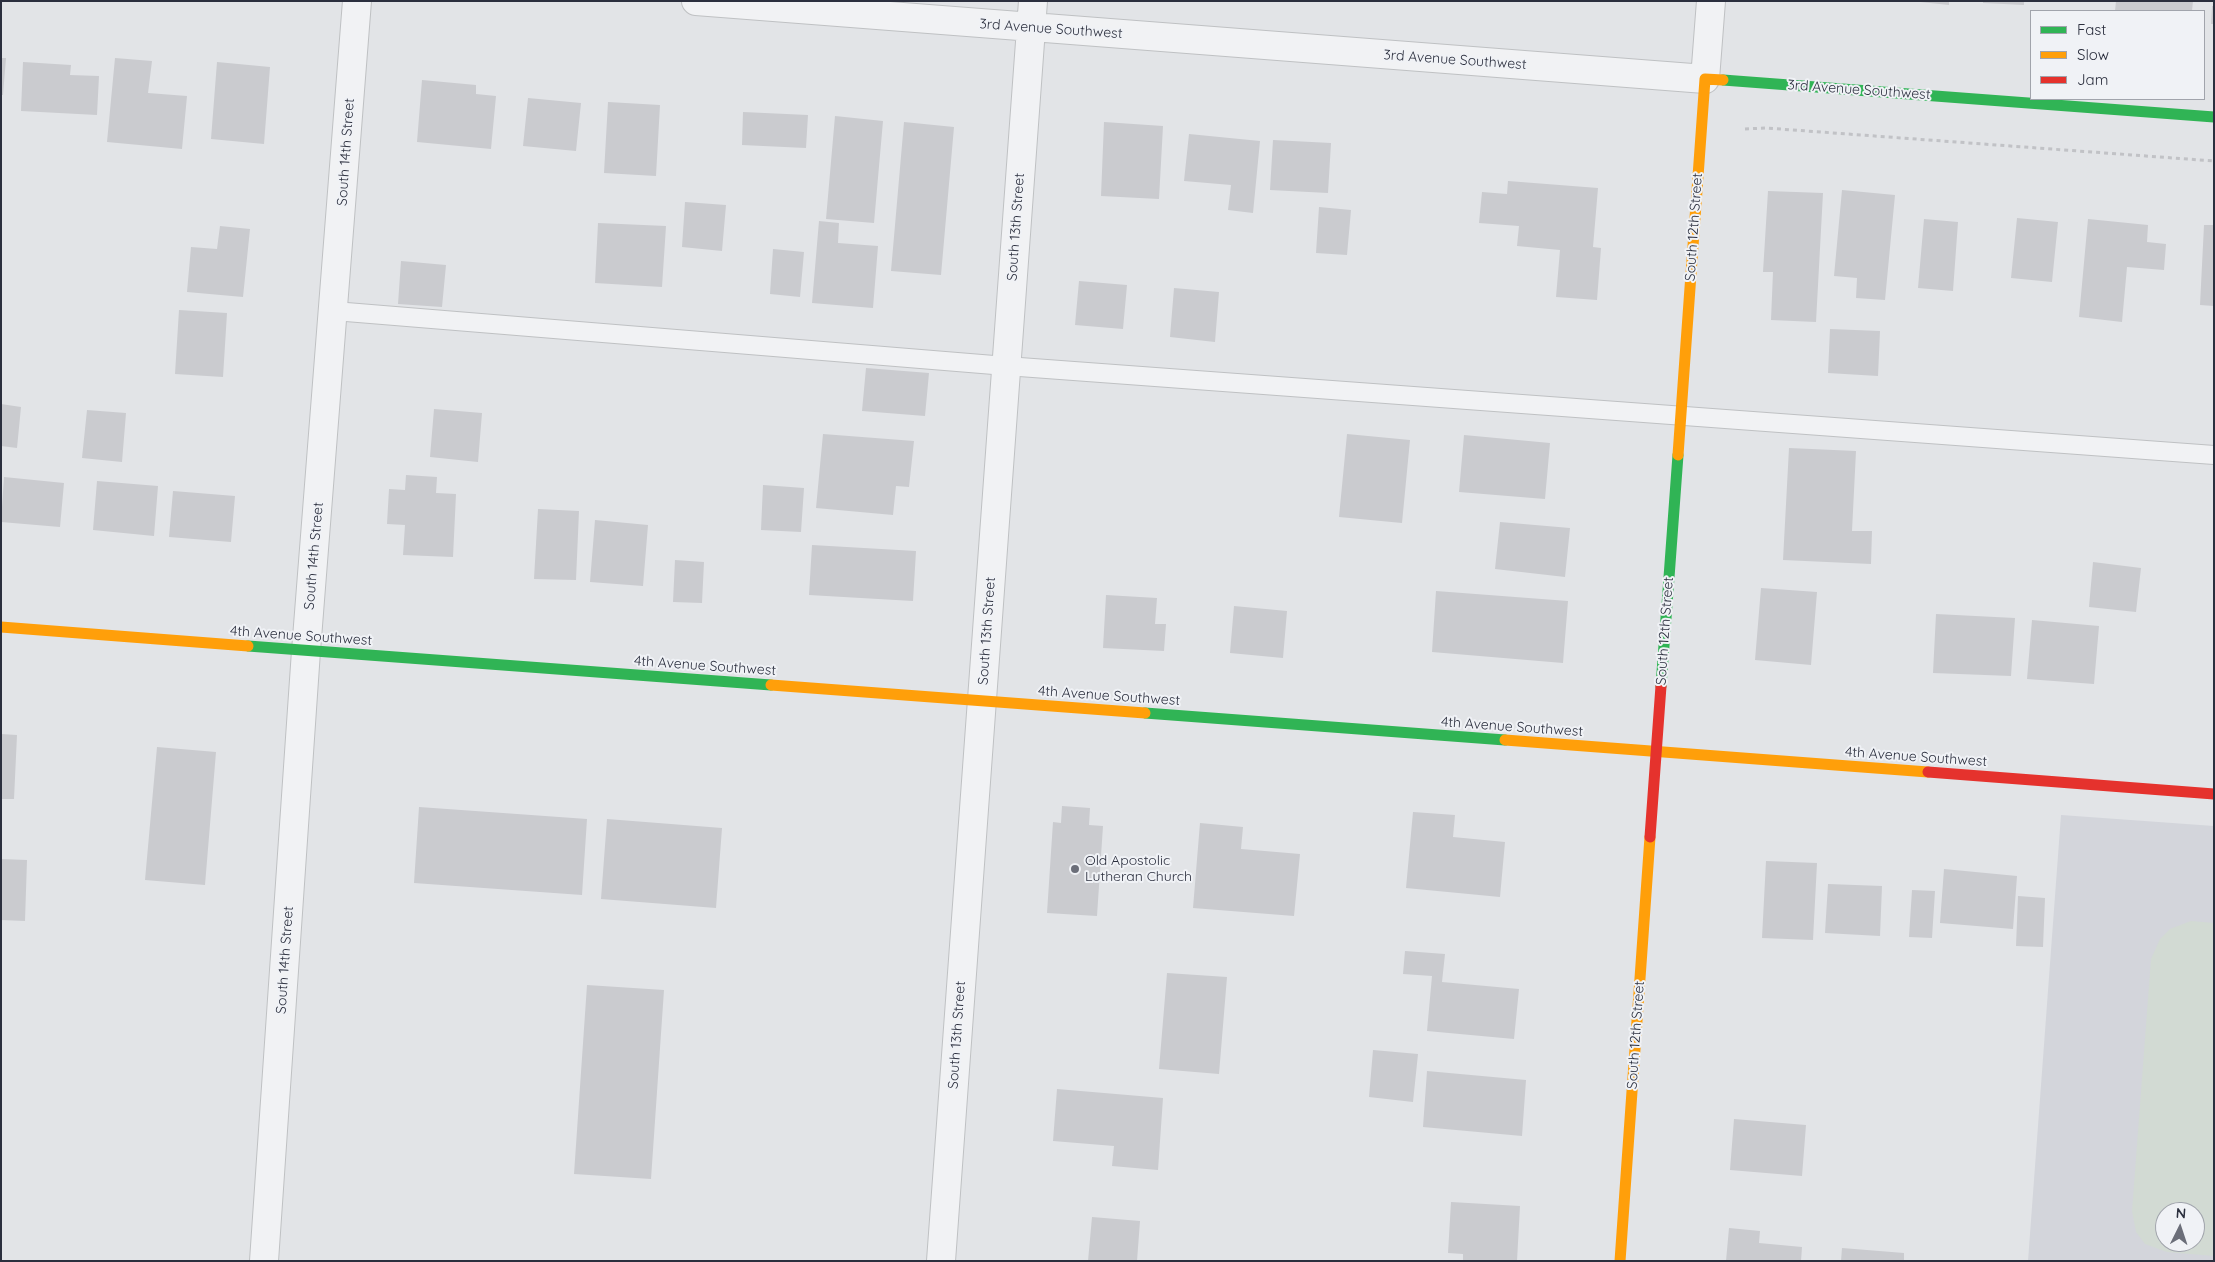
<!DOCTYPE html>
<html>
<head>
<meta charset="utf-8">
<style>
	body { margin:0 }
	#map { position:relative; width:2215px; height:1262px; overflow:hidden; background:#e2e4e7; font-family:Quicksand,sans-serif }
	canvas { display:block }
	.frame { position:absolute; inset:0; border:2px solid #2b2f3e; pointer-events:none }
	.legend { position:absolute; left:2030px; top:10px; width:175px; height:90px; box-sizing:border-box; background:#f0f2f6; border:1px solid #a1a4ac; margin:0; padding:6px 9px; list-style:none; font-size:15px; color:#2b2f3e }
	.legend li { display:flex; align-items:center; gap:10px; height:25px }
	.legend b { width:25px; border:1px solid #a1a4ac }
	.north { position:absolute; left:2155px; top:1202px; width:50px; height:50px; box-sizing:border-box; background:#f0f2f6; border:1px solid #a1a4ac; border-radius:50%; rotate:4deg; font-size:14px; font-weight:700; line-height:20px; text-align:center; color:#2b2f3e }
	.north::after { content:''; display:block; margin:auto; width:18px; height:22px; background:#6b6e79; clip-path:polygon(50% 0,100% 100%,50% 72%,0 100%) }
</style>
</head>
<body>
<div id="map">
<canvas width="2215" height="1262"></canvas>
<div class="frame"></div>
<ul class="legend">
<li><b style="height:6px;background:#30b455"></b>Fast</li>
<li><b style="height:6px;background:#ff9f0a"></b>Slow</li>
<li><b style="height:6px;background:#e5322d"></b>Jam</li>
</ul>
<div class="north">N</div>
</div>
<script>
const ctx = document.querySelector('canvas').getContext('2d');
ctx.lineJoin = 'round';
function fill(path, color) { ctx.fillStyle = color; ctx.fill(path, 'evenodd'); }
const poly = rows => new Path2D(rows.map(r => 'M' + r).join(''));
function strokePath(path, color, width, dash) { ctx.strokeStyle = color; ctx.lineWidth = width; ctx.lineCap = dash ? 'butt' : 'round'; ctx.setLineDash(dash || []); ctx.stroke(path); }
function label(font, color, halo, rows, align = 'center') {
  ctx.font = font + ' Quicksand,sans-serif'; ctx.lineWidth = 4; ctx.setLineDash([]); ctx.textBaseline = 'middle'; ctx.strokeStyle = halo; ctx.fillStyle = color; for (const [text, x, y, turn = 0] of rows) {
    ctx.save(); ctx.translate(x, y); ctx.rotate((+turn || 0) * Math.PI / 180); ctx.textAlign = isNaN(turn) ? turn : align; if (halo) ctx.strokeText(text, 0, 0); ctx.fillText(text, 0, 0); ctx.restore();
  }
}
const built = poly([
	[2061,815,2214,826,2214,1261,2028,1261],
	[2165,1212,2195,1212,2195,1242,2165,1242]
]);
const green = poly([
	[2191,921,2214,923,2214,1256,2167,1252,2145,1244,2136,1232,2132,1211,2151,959,2160,939,2170,929],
	[2165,1212,2195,1212,2195,1242,2165,1242]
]);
const building = poly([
	[1911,1,1949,1,1949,5],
	[1983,1,2024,1,2024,5,1983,3],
	[2116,1,2193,1,2192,11,2115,11],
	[2212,6,2214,6,2214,24,2211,24],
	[1,58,6,58,3,95,1,95],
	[115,58,152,61,148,93,187,96,182,149,107,142],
	[23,62,71,65,70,75,99,76,97,115,21,111],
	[217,62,270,67,264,144,211,139],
	[422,80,476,85,476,94,496,96,491,149,417,142],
	[528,98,581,103,576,151,523,146],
	[608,102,660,105,656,176,604,173],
	[743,112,808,115,806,148,742,145],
	[835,116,883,121,874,223,826,219],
	[904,122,954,127,941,275,891,271],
	[1104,122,1163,126,1159,199,1101,196],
	[1189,134,1260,141,1253,213,1228,210,1231,185,1184,181],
	[1273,140,1331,143,1328,193,1270,190],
	[1508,181,1598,188,1593,247,1601,248,1597,300,1556,297,1560,250,1517,246,1519,226,1479,223,1482,192,1507,194],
	[1842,190,1895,195,1885,300,1856,298,1857,278,1834,276],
	[1768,191,1823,193,1816,322,1771,320,1773,272,1763,272],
	[685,202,726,205,722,251,682,247],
	[1319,207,1351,210,1347,255,1316,253],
	[2017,218,2058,222,2052,282,2011,278],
	[1924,219,1958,222,1953,291,1918,288],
	[2088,219,2148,225,2147,242,2166,244,2164,270,2127,267,2122,322,2079,317],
	[819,221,839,223,838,243,878,246,873,308,812,303],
	[598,223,666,226,662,287,595,283],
	[2204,225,2214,225,2214,306,2200,305],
	[220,226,250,229,243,297,187,292,191,247,217,249],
	[773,249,804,252,800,297,770,294],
	[401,261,446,265,442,307,398,304],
	[1079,281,1127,285,1123,329,1075,325],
	[1174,288,1219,292,1215,342,1170,337],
	[179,310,227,313,223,377,175,374],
	[1830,329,1880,331,1878,376,1828,373],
	[866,368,929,373,925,416,862,411],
	[1,404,21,407,17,448,1,446],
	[434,409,482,413,478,462,430,457],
	[87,410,126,413,122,462,82,458],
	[823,434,914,441,909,487,896,486,893,515,816,508],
	[1347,434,1410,440,1402,523,1339,517],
	[1464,435,1550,443,1545,499,1459,492],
	[1789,448,1856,451,1852,531,1872,531,1871,564,1783,560],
	[406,475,437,477,436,493,456,494,453,557,403,555,405,525,387,524,389,489,405,490],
	[4,477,64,483,60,527,1,522],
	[97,481,158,486,154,536,93,530],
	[763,485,804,488,801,532,761,530],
	[173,491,235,496,231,542,169,537],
	[538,509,579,511,576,580,534,579],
	[595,520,648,525,643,586,590,582],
	[1500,522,1570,528,1565,577,1495,569],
	[812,545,916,551,913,601,809,595],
	[675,560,704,562,702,603,673,602],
	[2093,562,2141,568,2136,612,2089,607],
	[1761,588,1817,592,1811,665,1755,660],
	[1436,591,1568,601,1563,663,1432,652],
	[1106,595,1157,598,1155,624,1166,624,1164,651,1103,648],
	[1234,606,1287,611,1283,658,1230,653],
	[1936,614,2015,618,2011,676,1933,673],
	[2032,620,2099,626,2094,684,2027,679],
	[1,734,17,735,14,799,1,799],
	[157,747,216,752,205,885,145,880],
	[1062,806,1090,808,1089,825,1103,826,1097,916,1047,913,1053,822,1061,823],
	[419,807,587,819,582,895,414,883],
	[1413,812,1455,815,1453,837,1505,842,1500,897,1406,888],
	[607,819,722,828,716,908,601,899],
	[1200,823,1243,827,1241,849,1300,854,1294,916,1193,908],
	[1,859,27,860,25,921,1,920],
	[1766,861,1817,863,1813,940,1762,938],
	[1944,869,2017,876,2013,929,1940,923],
	[1828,884,1882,886,1880,936,1825,933],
	[1912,890,1935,891,1932,938,1909,937],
	[2018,896,2045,898,2043,947,2016,946],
	[1405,951,1445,954,1442,982,1519,989,1514,1039,1427,1031,1432,976,1403,974],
	[1167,973,1227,977,1219,1074,1159,1069],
	[587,985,664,990,651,1179,574,1174],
	[1373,1050,1418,1054,1413,1102,1369,1097],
	[1427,1071,1526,1080,1522,1136,1423,1127],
	[1057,1089,1163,1098,1158,1170,1112,1166,1114,1146,1053,1141],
	[1734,1119,1806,1125,1802,1176,1730,1170],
	[1451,1202,1520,1206,1517,1261,1463,1261,1463,1254,1448,1253],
	[1092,1217,1140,1221,1137,1261,1088,1261],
	[1729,1228,1760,1231,1759,1243,1802,1247,1801,1261,1726,1261],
	[1842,1248,1904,1253,1904,1261,1841,1261]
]);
const path = poly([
	[1745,129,1766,128,2214,161]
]);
const lane = poly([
	[334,311,1006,366,2214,455]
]);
const street = poly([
	[696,1,1705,79,1711,1],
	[264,1261,306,651,357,1],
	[941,1261,1033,1]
]);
const fast = poly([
	[1723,80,2214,117],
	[248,646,771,685],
	[1661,686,1678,455],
	[1145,713,1505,740]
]);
const slow = poly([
	[1678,455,1705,79,1723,80],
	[1,627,248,646],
	[771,685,1145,713],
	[1505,740,1928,772],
	[1620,1261,1650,837]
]);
const jam = poly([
	[1928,772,2214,794],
	[1650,837,1661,686]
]);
const markers = [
	[1075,869,5,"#6b6e79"]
];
const streetNames = [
	["3rd Avenue Southwest",1051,29,4],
	["3rd Avenue Southwest",1455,60,4],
	["3rd Avenue Southwest",1859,90,4],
	["South 14th Street",346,152,-86],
	["South 13th Street",1016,227,-86],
	["South 12th Street",1694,227,-86],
	["South 14th Street",314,556,-85],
	["South 13th Street",987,631,-86],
	["South 12th Street",1665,631,-86],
	["4th Avenue Southwest",301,636,4],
	["4th Avenue Southwest",705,666,4],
	["4th Avenue Southwest",1109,696,4],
	["4th Avenue Southwest",1512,727,4],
	["4th Avenue Southwest",1916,757,4],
	["South 14th Street",285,960,-86],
	["South 13th Street",957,1035,-86],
	["South 12th Street",1636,1035,-86]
];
const poiNames = [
	["Old Apostolic",1085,861],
	["Lutheran Church",1085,877]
];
fill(built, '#d3d5db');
fill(green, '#d2dad3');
fill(building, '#cacbcf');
strokePath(lane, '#bfc1c3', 20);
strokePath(street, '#bfc1c3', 30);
strokePath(path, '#c1c2c6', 3, [4, 4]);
strokePath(lane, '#f1f2f4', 18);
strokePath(street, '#f1f2f4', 28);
strokePath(fast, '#30b455', 11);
strokePath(slow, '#ff9f0a', 11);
strokePath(jam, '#e5322d', 11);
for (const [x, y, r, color] of markers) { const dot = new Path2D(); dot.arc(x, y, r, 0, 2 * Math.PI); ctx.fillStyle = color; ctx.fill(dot); strokePath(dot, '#f0f2f6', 2); }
label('14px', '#2b2f3e', '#f0f2f6', streetNames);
label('14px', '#2b2f3e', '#f0f2f6', poiNames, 'left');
</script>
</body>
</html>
